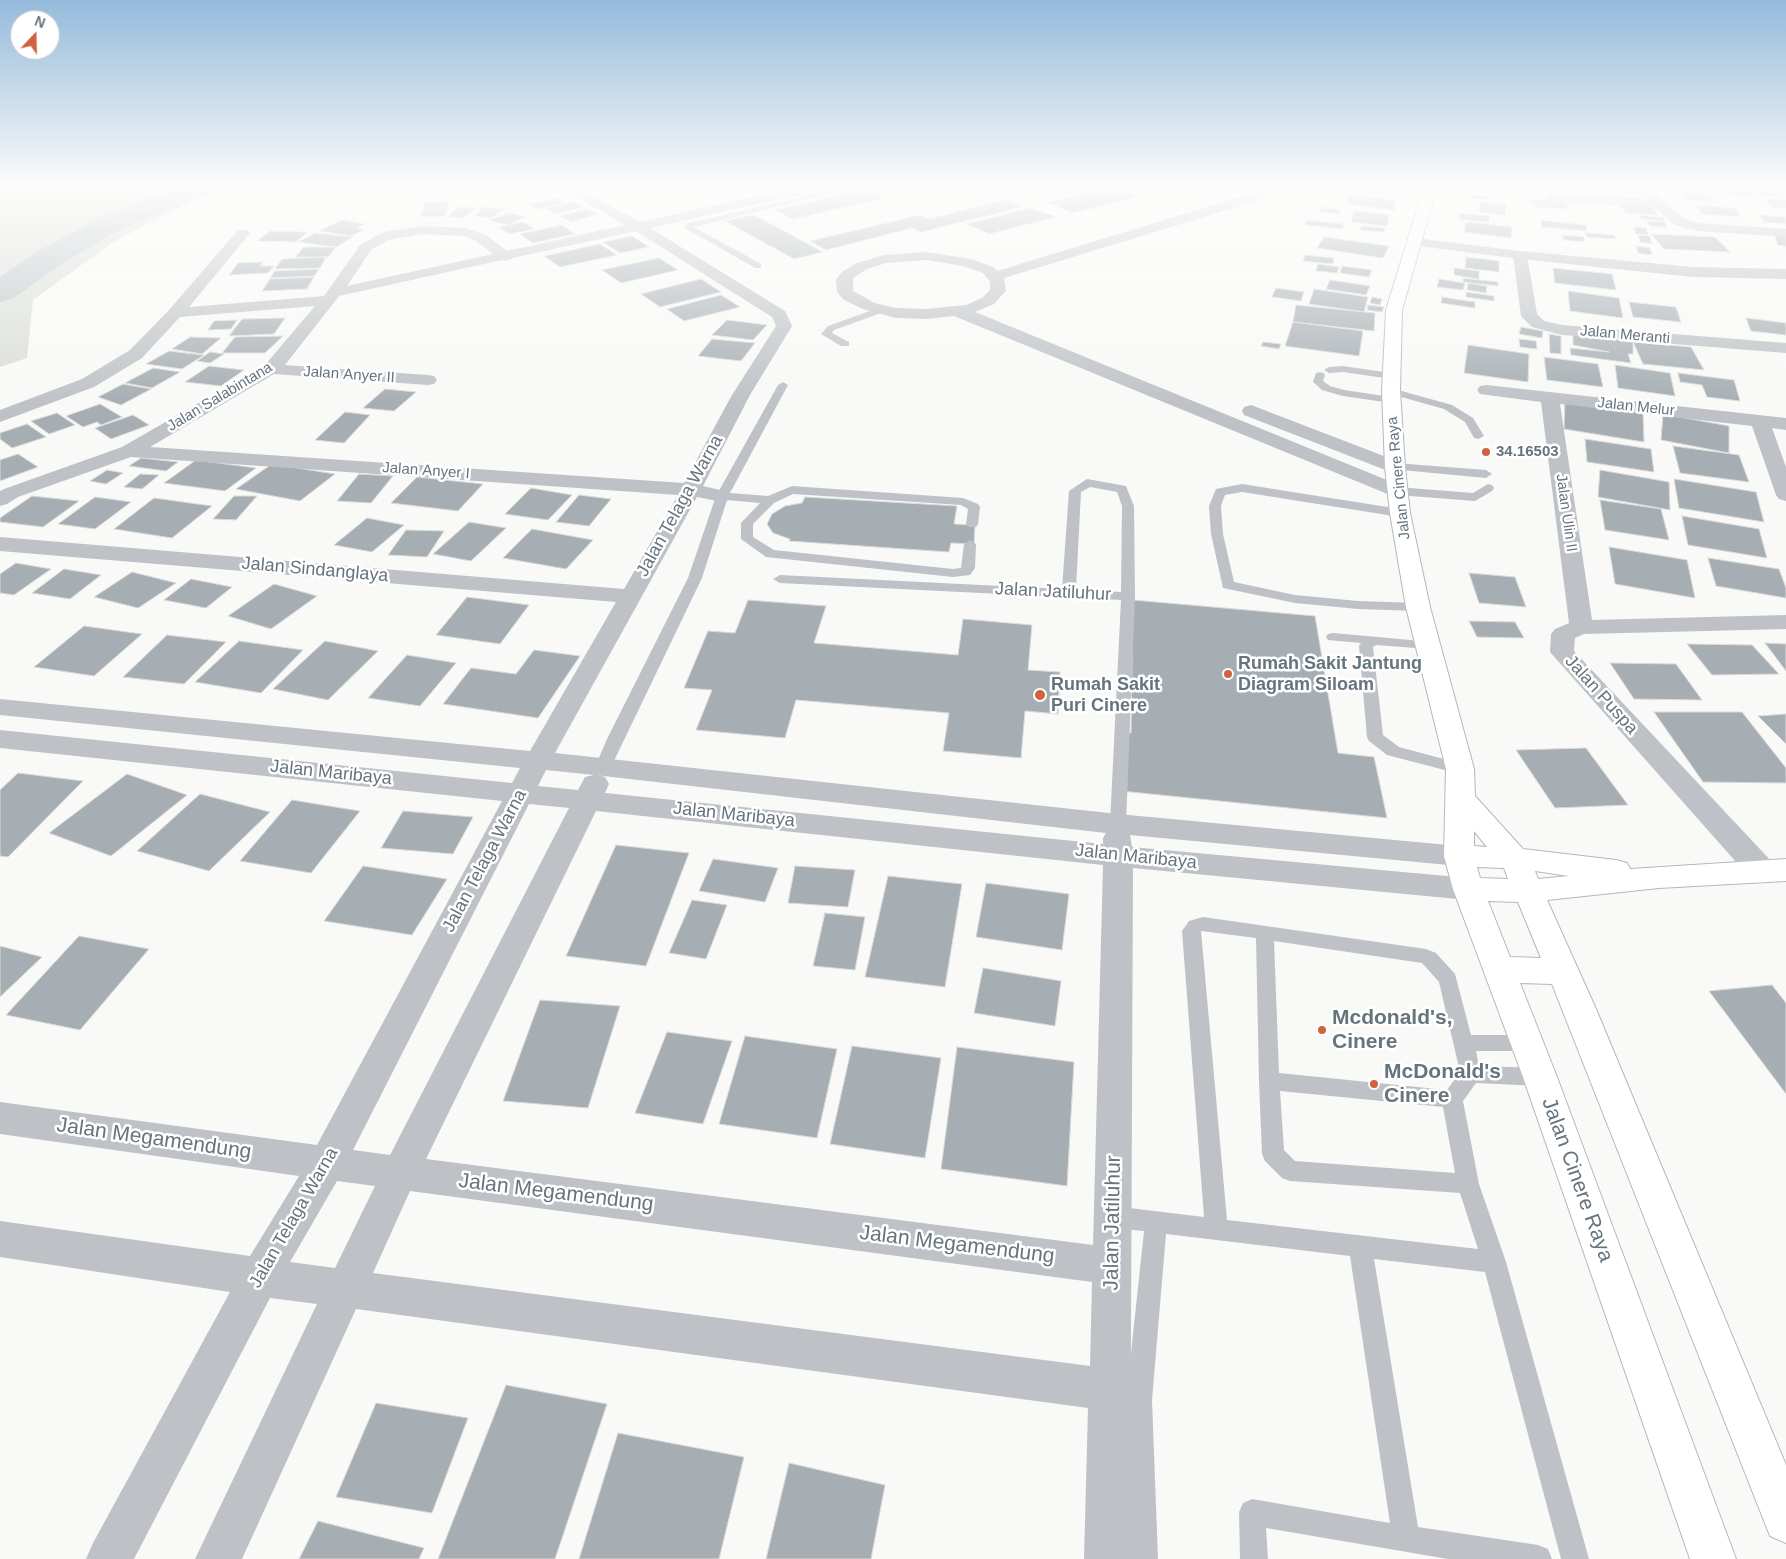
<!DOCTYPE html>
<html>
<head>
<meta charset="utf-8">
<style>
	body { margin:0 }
	#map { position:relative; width:1786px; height:1559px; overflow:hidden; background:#f9f9f7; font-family:Helvetica,sans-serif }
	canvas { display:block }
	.north { position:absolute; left:10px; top:10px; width:50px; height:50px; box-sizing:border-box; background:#fff; border:1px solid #c2c7cb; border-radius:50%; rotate:21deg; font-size:14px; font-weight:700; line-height:20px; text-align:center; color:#66747e }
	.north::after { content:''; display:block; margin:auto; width:18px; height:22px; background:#cf6240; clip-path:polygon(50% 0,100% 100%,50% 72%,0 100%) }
</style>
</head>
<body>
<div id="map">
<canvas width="1786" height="1559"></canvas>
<div class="north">N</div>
</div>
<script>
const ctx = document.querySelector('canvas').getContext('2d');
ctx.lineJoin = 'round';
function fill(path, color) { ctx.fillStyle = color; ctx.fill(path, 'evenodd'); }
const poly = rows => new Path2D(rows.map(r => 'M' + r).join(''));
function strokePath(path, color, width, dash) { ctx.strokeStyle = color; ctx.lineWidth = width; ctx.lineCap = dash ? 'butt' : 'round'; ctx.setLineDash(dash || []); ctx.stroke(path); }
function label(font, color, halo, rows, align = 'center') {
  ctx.font = font + ' Helvetica,sans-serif'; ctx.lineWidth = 5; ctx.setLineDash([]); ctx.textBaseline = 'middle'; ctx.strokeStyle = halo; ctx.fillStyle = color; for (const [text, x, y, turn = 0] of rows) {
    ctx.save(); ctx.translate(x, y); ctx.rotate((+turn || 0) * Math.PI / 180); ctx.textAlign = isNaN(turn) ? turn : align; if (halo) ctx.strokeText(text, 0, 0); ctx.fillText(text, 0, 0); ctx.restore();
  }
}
const green = poly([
	[0,187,226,187,213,190,113,242,33,300,27,358,0,367]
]);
const river = poly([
	[179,187,218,187,214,193,145,219,110,235,60,265,12,299,0,302,0,277,38,251,90,223,125,207,179,187]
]);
const building = poly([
	[886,187,934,187,902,194,886,187],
	[1536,187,1566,187,1569,190,1538,190,1536,187],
	[1111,188,1137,197,1073,213,1047,202,1111,188],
	[1749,188,1770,188,1786,197,1764,197,1749,188],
	[866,189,885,198,793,219,774,210,866,189],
	[1726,191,1748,191,1757,196,1735,196,1726,191],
	[1682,192,1711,195,1714,202,1684,199,1682,192],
	[1349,195,1396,200,1394,210,1346,204,1349,195],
	[1472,195,1490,197,1490,200,1471,198,1472,195],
	[557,198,565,203,538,209,529,204,557,198],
	[1765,198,1786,200,1786,208,1771,207,1765,198],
	[1528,199,1563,200,1570,209,1535,207,1528,199],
	[1006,200,1023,207,921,232,912,228,826,250,810,241,920,215,929,219,1006,200],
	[449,201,445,216,421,217,425,202,449,201],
	[575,202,584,207,556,214,546,208,575,202],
	[1480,202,1506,205,1505,215,1479,212,1480,202],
	[1618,204,1650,205,1659,215,1626,213,1618,204],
	[1696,205,1735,208,1741,217,1702,214,1696,205],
	[458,207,476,208,464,218,447,217,458,207],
	[483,207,505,209,491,218,474,216,482,211,477,211,483,207],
	[1321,207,1341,210,1340,214,1320,212,1321,207],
	[1030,208,1056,217,989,234,966,224,1030,208],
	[587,209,598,214,571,222,559,216,587,209],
	[1354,211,1389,215,1387,226,1351,222,1354,211],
	[509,213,526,217,507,225,489,220,509,213],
	[1460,213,1490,216,1489,222,1459,219,1460,213],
	[754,215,823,252,794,259,725,221,754,215],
	[1640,215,1664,218,1664,221,1641,219,1640,215],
	[1758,215,1786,217,1786,224,1765,222,1758,215],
	[342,220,365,224,356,228,364,230,351,236,319,231,342,220],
	[1307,220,1344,224,1342,229,1305,225,1307,220],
	[1541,220,1585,225,1587,231,1541,227,1541,220],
	[1647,221,1665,222,1667,228,1650,226,1647,221],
	[524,222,535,229,509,234,499,227,524,222],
	[1466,222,1512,227,1511,238,1464,232,1466,222],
	[562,225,575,234,533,243,520,234,562,225],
	[1361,226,1385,228,1384,232,1360,230,1361,226],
	[1634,227,1646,228,1648,235,1636,234,1634,227],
	[270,231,308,232,296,242,257,241,270,231],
	[315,233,353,237,336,247,298,242,315,233],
	[1585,233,1614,235,1616,239,1587,237,1585,233],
	[1651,234,1715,237,1730,252,1664,249,1651,234],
	[1774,234,1786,235,1786,246,1778,245,1774,234],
	[1563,235,1584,237,1584,242,1563,240,1563,235],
	[1638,235,1650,236,1652,244,1640,242,1638,235],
	[632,236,649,247,620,253,603,242,632,236],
	[1324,237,1389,246,1383,258,1317,248,1324,237],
	[600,244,617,255,560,267,544,256,600,244],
	[1636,246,1650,248,1652,255,1638,253,1636,246],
	[304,247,336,247,328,257,295,257,304,247],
	[1305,255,1334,258,1333,264,1303,261,1305,255],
	[326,257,320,268,275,269,282,259,326,257],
	[1466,257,1499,261,1499,272,1465,268,1466,257],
	[659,258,678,270,621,283,602,270,659,258],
	[263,262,260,266,274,266,268,273,229,275,238,263,263,262],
	[1318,264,1339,267,1337,273,1316,271,1318,264],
	[1342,266,1372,270,1369,277,1340,273,1342,266],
	[1454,268,1479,271,1479,279,1454,275,1454,268],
	[1553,268,1612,274,1616,290,1555,283,1553,268],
	[319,269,314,276,270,278,275,271,319,269],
	[314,277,307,289,262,291,270,279,314,277],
	[1463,278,1498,282,1498,286,1463,282,1463,278],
	[701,279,721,292,660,307,641,294,701,279],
	[1439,279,1465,283,1463,290,1437,287,1439,279],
	[1330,280,1370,286,1366,295,1326,289,1330,280],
	[1468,283,1487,286,1486,293,1467,290,1468,283],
	[1276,288,1304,292,1301,301,1272,297,1276,288],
	[1314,289,1368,297,1364,312,1309,304,1314,289],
	[1568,291,1619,298,1623,318,1570,311,1568,291],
	[1466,292,1494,296,1494,301,1466,297,1466,292],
	[721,295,740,307,684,321,667,309,721,295],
	[1372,297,1382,299,1380,305,1370,303,1372,297],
	[1442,297,1475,302,1475,308,1441,303,1442,297],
	[1629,302,1676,307,1681,322,1633,317,1629,302],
	[1296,305,1375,313,1374,331,1293,322,1296,305],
	[1368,305,1384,307,1382,312,1367,310,1368,305],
	[285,318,274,334,229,336,242,319,285,318],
	[1746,318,1786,323,1786,335,1751,331,1746,318],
	[237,320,231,329,208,330,214,321,237,320],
	[727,320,767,325,753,340,712,335,727,320],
	[1293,322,1363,331,1359,356,1285,346,1293,322],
	[1521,327,1543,331,1542,338,1519,334,1521,327],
	[1573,333,1633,342,1633,354,1628,354,1631,363,1571,355,1570,348,1609,352,1573,345,1573,333],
	[1549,334,1561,336,1561,354,1550,353,1549,334],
	[283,336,265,353,222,353,235,337,283,336],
	[190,337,221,338,202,354,172,349,190,337],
	[712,339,755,343,741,361,698,356,712,339],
	[1519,339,1536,341,1537,349,1520,347,1519,339],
	[1263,342,1281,344,1279,349,1261,346,1263,342],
	[1633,342,1691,347,1704,370,1643,364,1633,342],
	[1468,345,1529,354,1528,382,1464,373,1468,345],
	[169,351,204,355,182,369,146,364,169,351],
	[210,352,224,354,210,363,197,361,210,352],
	[1544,357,1598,364,1603,387,1547,380,1544,357],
	[1615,365,1670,373,1675,396,1618,388,1615,365],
	[209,366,244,370,221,386,185,382,209,366],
	[153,368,180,372,152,388,125,383,153,368],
	[1678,373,1734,380,1740,401,1707,397,1702,385,1680,382,1678,373],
	[123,384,151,389,121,405,98,397,123,384],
	[385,389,416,392,394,411,363,408,385,389],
	[1565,401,1643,413,1644,442,1564,429,1565,401],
	[100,404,122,417,101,425,97,422,83,427,66,416,100,404],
	[345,412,370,415,344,443,315,440,345,412],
	[57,413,75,425,49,434,31,421,57,413],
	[1663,414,1729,426,1729,453,1661,440,1663,414],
	[133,415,149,425,111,439,95,428,133,415],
	[27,424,46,437,12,448,0,439,0,433,27,424],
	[1585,439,1651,449,1654,472,1587,462,1585,439],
	[1673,446,1739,455,1749,482,1680,473,1673,446],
	[18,454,38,467,0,481,0,460,18,454],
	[141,458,178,462,166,471,129,466,141,458],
	[196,460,256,468,225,491,164,483,196,460],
	[272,464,335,474,300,501,236,489,272,464],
	[107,470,123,473,106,484,90,481,107,470],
	[1600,470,1669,482,1670,510,1598,497,1600,470],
	[140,474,159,475,142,489,124,487,140,474],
	[359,474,393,476,371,503,337,501,359,474],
	[417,477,483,484,458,511,391,503,417,477],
	[1674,479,1756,492,1764,522,1679,508,1674,479],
	[531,488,572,495,548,520,505,514,531,488],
	[579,495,611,499,589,526,556,522,579,495],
	[32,496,79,501,43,527,0,522,0,518,32,496],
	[234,496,257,496,236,520,213,519,234,496],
	[95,497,131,502,95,529,58,524,95,497],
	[805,497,957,506,954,524,975,525,974,544,951,543,949,552,789,541,790,539,773,533,767,524,772,514,785,506,802,503,805,497],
	[154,498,212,506,172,538,114,529,154,498],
	[1600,500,1661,509,1669,540,1605,530,1600,500],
	[1682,516,1759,529,1767,558,1688,545,1682,516],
	[367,518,404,525,372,552,334,545,367,518],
	[469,522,506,528,471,561,433,554,469,522],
	[532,529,593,540,566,569,503,558,532,529],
	[406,530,444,531,427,557,388,555,406,530],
	[1609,547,1687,560,1695,598,1615,584,1609,547],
	[1708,558,1779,569,1786,588,1786,598,1716,586,1708,558],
	[16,563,51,569,14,595,0,593,0,574,16,563],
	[64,569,101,575,70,599,32,593,64,569],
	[132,572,176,583,138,608,94,597,132,572],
	[1469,573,1515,577,1526,607,1479,603,1469,573],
	[191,579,232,587,206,608,164,600,191,579],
	[274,584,317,596,271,629,228,616,274,584],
	[467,597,529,605,500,644,436,635,467,597],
	[748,600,826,606,814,643,958,655,963,619,1032,625,1028,670,1060,672,1058,714,1025,711,1021,758,943,751,949,713,796,700,785,738,696,730,712,690,684,688,708,631,735,633,748,600],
	[1133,600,1315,616,1338,753,1374,757,1387,818,1121,791,1122,732,1131,733,1133,600],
	[1469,621,1515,622,1524,638,1477,637,1469,621],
	[84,626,142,634,94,676,34,667,84,626],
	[167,635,226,642,184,684,123,677,167,635],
	[239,641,303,650,261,693,195,682,239,641],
	[325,641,378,651,328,700,273,689,325,641],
	[1765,643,1786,644,1786,671,1765,643],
	[1687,644,1752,645,1779,674,1712,675,1687,644],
	[534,650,580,656,538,718,443,704,471,668,516,674,534,650],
	[407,655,456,663,420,706,368,698,407,655],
	[1610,663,1676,664,1702,700,1634,699,1610,663],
	[1654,712,1742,712,1786,768,1786,783,1703,782,1654,712],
	[1786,714,1786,744,1758,716,1786,714],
	[1586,748,1628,805,1555,808,1516,750,1586,748],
	[18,773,83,781,8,857,0,856,0,790,18,773],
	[127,774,187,795,111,856,49,833,127,774],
	[200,794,270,812,209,871,137,851,200,794],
	[292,800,360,811,311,873,240,861,292,800],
	[403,811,473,817,453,854,381,848,403,811],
	[616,845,689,853,646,966,566,956,616,845],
	[713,859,778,868,765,902,699,891,713,859],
	[363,866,447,879,412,935,324,921,363,866],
	[795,866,855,870,848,907,788,903,795,866],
	[888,876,962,884,945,987,865,977,888,876],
	[986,883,1069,894,1062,950,976,937,986,883],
	[692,900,727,905,706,959,669,953,692,900],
	[825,913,865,917,855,970,813,966,825,913],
	[79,936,149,949,80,1030,6,1015,79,936],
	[0,946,42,957,0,997,0,946],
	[983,968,1061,981,1055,1026,974,1013,983,968],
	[1772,985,1786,1003,1786,1094,1709,991,1772,985],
	[540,1000,620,1006,588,1108,503,1101,540,1000],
	[667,1032,732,1041,703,1124,635,1113,667,1032],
	[745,1036,837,1049,817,1138,719,1124,745,1036],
	[852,1046,941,1058,925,1158,830,1144,852,1046],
	[957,1047,1074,1062,1067,1186,941,1169,957,1047],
	[506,1385,607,1404,555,1559,438,1559,506,1385],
	[376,1403,468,1418,432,1513,336,1497,376,1403],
	[618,1433,744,1457,719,1559,579,1559,618,1433],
	[789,1463,885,1485,871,1559,766,1559,789,1463],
	[318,1521,424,1548,419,1559,299,1559,318,1521]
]);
const service = poly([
	[845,187,859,187,694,227,761,264,761,268,755,268,685,228,688,223,845,187],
	[881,307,884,308,884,312,834,330,832,333,849,342,849,346,841,346,821,334,828,326,881,307],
	[1343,366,1391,373,1396,376,1391,379,1343,372,1329,373,1324,370,1329,367,1343,366],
	[1320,372,1324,373,1325,375,1323,381,1330,386,1344,390,1391,397,1396,400,1391,403,1343,396,1322,390,1313,382,1316,373,1320,372],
	[783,382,788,385,730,493,768,496,792,486,963,498,978,504,980,507,978,524,976,527,968,527,966,524,968,509,961,505,793,494,774,503,753,524,753,537,774,550,953,569,961,568,964,544,970,540,976,544,975,568,970,575,953,577,766,557,741,539,741,523,760,503,727,500,702,578,611,767,609,771,603,772,597,771,595,767,607,739,688,578,716,496,778,385,783,382],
	[1391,388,1452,405,1473,418,1484,436,1478,439,1474,438,1465,422,1444,409,1387,393,1386,391,1391,388],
	[1395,463,1486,470,1492,474,1486,478,1391,469,1389,467,1395,463],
	[1087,479,1126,486,1134,506,1135,596,1126,824,1124,828,1118,830,1112,828,1110,824,1121,600,780,583,773,579,780,575,1062,589,1069,491,1087,479],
	[1090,487,1117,492,1122,506,1121,592,1076,589,1081,492,1090,487],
	[1242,484,1400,509,1406,513,1400,517,1242,492,1225,495,1221,506,1223,534,1234,582,1295,595,1358,601,1418,603,1425,607,1418,611,1358,609,1295,603,1223,588,1211,534,1209,506,1216,489,1242,484],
	[1488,484,1492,485,1494,488,1492,491,1475,501,1397,495,1391,491,1397,487,1473,493,1488,484],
	[1333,633,1433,642,1435,645,1433,648,1428,649,1376,645,1373,647,1383,735,1399,747,1466,765,1468,769,1466,773,1460,774,1387,755,1369,741,1367,737,1359,646,1361,643,1328,640,1326,637,1328,634,1333,633],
	[1203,917,1426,949,1436,953,1455,974,1471,1035,1527,1035,1534,1037,1537,1043,1534,1049,1527,1051,1476,1051,1479,1066,1540,1068,1547,1071,1550,1077,1547,1083,1540,1086,1476,1083,1463,1101,1479,1184,1506,1262,1589,1559,1561,1559,1485,1272,1374,1259,1418,1527,1538,1545,1548,1549,1552,1559,1448,1559,1266,1528,1268,1559,1240,1559,1239,1512,1243,1503,1252,1499,1390,1523,1350,1256,1166,1234,1152,1400,1158,1559,1130,1559,1126,1400,1144,1231,1113,1228,1105,1224,1102,1217,1105,1210,1113,1206,1204,1217,1182,931,1189,921,1203,917],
	[1201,931,1256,938,1259,1081,1262,1154,1265,1161,1282,1178,1290,1181,1460,1193,1478,1249,1227,1220,1201,931],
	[1274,941,1422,963,1439,982,1460,1072,1447,1090,1279,1073,1274,941],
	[1280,1091,1443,1107,1455,1173,1295,1161,1284,1150,1280,1091]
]);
const minor = poly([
	[559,187,575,187,640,222,799,187,823,187,817,191,650,228,785,311,792,326,750,395,703,486,729,492,732,496,729,500,722,502,697,497,555,753,1118,814,1459,846,1469,849,1474,856,1469,863,1459,866,1130,835,1132,847,1468,878,1479,881,1483,889,1479,897,1468,900,1133,868,1130,1559,1084,1559,1088,1408,356,1309,242,1559,195,1559,317,1304,270,1298,134,1559,86,1559,93,1543,230,1292,0,1257,0,1221,250,1256,299,1176,0,1134,0,1102,317,1145,502,801,0,748,0,730,512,783,520,768,0,715,0,699,530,751,616,602,0,551,0,537,624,589,678,495,131,457,18,497,7,504,0,506,0,491,4,489,122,447,265,365,315,306,180,317,142,358,94,387,0,422,0,410,82,379,130,350,169,310,238,230,248,230,250,233,189,307,324,296,361,244,384,232,423,226,466,228,486,235,507,251,625,225,559,187],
	[636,231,772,317,776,326,732,395,684,483,150,447,274,374,428,385,434,384,437,380,434,376,428,375,285,365,339,296,502,260,506,261,513,258,636,231],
	[423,234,464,236,476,241,493,254,347,286,371,250,388,240,423,234],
	[546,770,594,775,585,777,578,790,538,786,546,770],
	[598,775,603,776,1106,833,1103,838,1103,844,605,793,609,784,605,777,598,775],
	[529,804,569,808,390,1155,353,1150,529,804],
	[596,811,1103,865,1093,1245,426,1159,596,811],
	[337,1181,375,1186,335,1268,290,1262,337,1181],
	[410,1191,1092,1282,1090,1366,373,1273,410,1191],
	[1262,187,1279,187,1253,202,1004,278,1006,291,1003,294,994,304,975,312,1404,487,1407,491,1404,495,1397,497,1390,495,954,316,926,319,896,318,863,309,844,300,837,292,836,280,842,272,857,263,884,255,926,252,971,259,993,267,997,271,1243,196,1262,187],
	[926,260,963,266,983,273,990,282,990,290,982,298,966,305,926,309,896,308,875,303,853,291,853,278,867,269,886,263,926,260],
	[1633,187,1647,187,1685,219,1699,223,1786,229,1786,237,1698,231,1675,225,1654,207,1553,202,1546,198,1553,194,1644,198,1633,187],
	[1520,251,1525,252,1527,255,1537,314,1544,321,1562,325,1786,343,1786,353,1562,335,1532,327,1521,316,1513,255,1515,252,1520,251],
	[1486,385,1786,418,1786,430,1772,428,1786,467,1786,501,1779,499,1776,495,1752,426,1560,404,1592,620,1786,615,1786,629,1584,634,1575,638,1574,651,1774,864,1778,872,1774,880,1763,883,1752,880,1550,652,1551,634,1555,629,1569,623,1541,402,1480,394,1477,390,1480,386,1486,385],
	[1251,405,1402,463,1405,467,1402,471,1395,473,1388,471,1244,415,1242,411,1244,407,1251,405]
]);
const tertiary = poly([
	[1415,238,1520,251,1693,267,1786,269,1786,279,1693,277,1520,259,1410,245,1408,242,1410,239,1415,238]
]);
const secondary = poly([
	[1424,187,1437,187,1402,310,1400,391,1405,467,1410,513,1430,607,1474,769,1475,796,1523,849,1616,860,1627,863,1630,869,1786,859,1786,881,1659,888,1547,900,1596,1009,1786,1465,1786,1543,1770,1536,1552,984,1520,983,1557,1077,1736,1559,1690,1559,1523,1077,1453,889,1444,856,1446,769,1406,607,1390,513,1385,467,1382,391,1386,310,1424,187],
	[1474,831,1487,847,1474,846,1474,831],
	[1477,867,1504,868,1508,879,1480,878,1477,867],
	[1535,871,1569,876,1538,879,1535,871],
	[1488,901,1518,902,1541,958,1510,957,1488,901]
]);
const markers = [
	[1486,452,5,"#cf6240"],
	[1228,674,5,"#cf6240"],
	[1040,695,6,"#cf6240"],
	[1322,1030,5,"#cf6240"],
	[1374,1084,5,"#cf6240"]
];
const farStreetnames = [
	["Jalan Meranti",1625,335,5],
	["Jalan Anyer II",349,375,4],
	["Jalan Salabintana",220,397,-31],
	["Jalan Melur",1636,407,6],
	["Jalan Anyer I",426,471,4],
	["Jalan Cinere Raya",1399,478,-96],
	["Jalan Ulin II",1566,513,82]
];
const farPoinames = [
	["34.16503",1496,452]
];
const streetNames = [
	["Jalan Telaga Warna",680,506,-61],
	["Jalan Sindanglaya",315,570,5],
	["Jalan Jatiluhur",1053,592,3],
	["Jalan Puspa",1601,695,48],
	["Jalan Maribaya",331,773,6],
	["Jalan Maribaya",734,815,6],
	["Jalan Maribaya",1136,857,6],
	["Jalan Telaga Warna",485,861,-62],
	["Jalan Telaga Warna",294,1218,-60]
];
const poiNames = [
	["Rumah Sakit Jantung",1238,664],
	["Diagram Siloam",1238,685],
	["Rumah Sakit",1051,685],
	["Puri Cinere",1051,706]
];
const nearPoinames = [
	["Mcdonald's,",1332,1018],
	["Cinere",1332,1042],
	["McDonald's",1384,1072],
	["Cinere",1384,1096]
];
const nearStreetnames = [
	["Jalan Megamendung",154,1139,8],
	["Jalan Cinere Raya",1577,1180,70],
	["Jalan Megamendung",556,1193,7],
	["Jalan Jatiluhur",1113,1223,-89],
	["Jalan Megamendung",957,1245,7]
];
fill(green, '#d9ddd6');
fill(river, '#b9c3c7');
fill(building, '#a6aeb3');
strokePath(building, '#dadbd9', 1);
strokePath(secondary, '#b3b8bc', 2);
fill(service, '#bec2c6');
fill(minor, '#bec2c6');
fill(tertiary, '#bec2c6');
fill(secondary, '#fff');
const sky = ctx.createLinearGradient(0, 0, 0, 405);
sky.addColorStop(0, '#95badb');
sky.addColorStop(0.46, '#fcfcfb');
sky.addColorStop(1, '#fcfcfb00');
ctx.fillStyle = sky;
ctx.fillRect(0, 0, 1786, 405);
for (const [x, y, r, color] of markers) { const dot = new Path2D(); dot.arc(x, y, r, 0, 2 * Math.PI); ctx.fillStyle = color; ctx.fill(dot); strokePath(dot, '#fff', 2); }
label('15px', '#66747e', '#fff', farStreetnames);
label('bold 15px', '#66747e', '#fff', farPoinames, 'left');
label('18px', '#66747e', '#fff', streetNames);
label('bold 18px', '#66747e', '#fff', poiNames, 'left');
label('bold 21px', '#66747e', '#fff', nearPoinames, 'left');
label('21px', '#66747e', '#fff', nearStreetnames);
</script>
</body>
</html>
